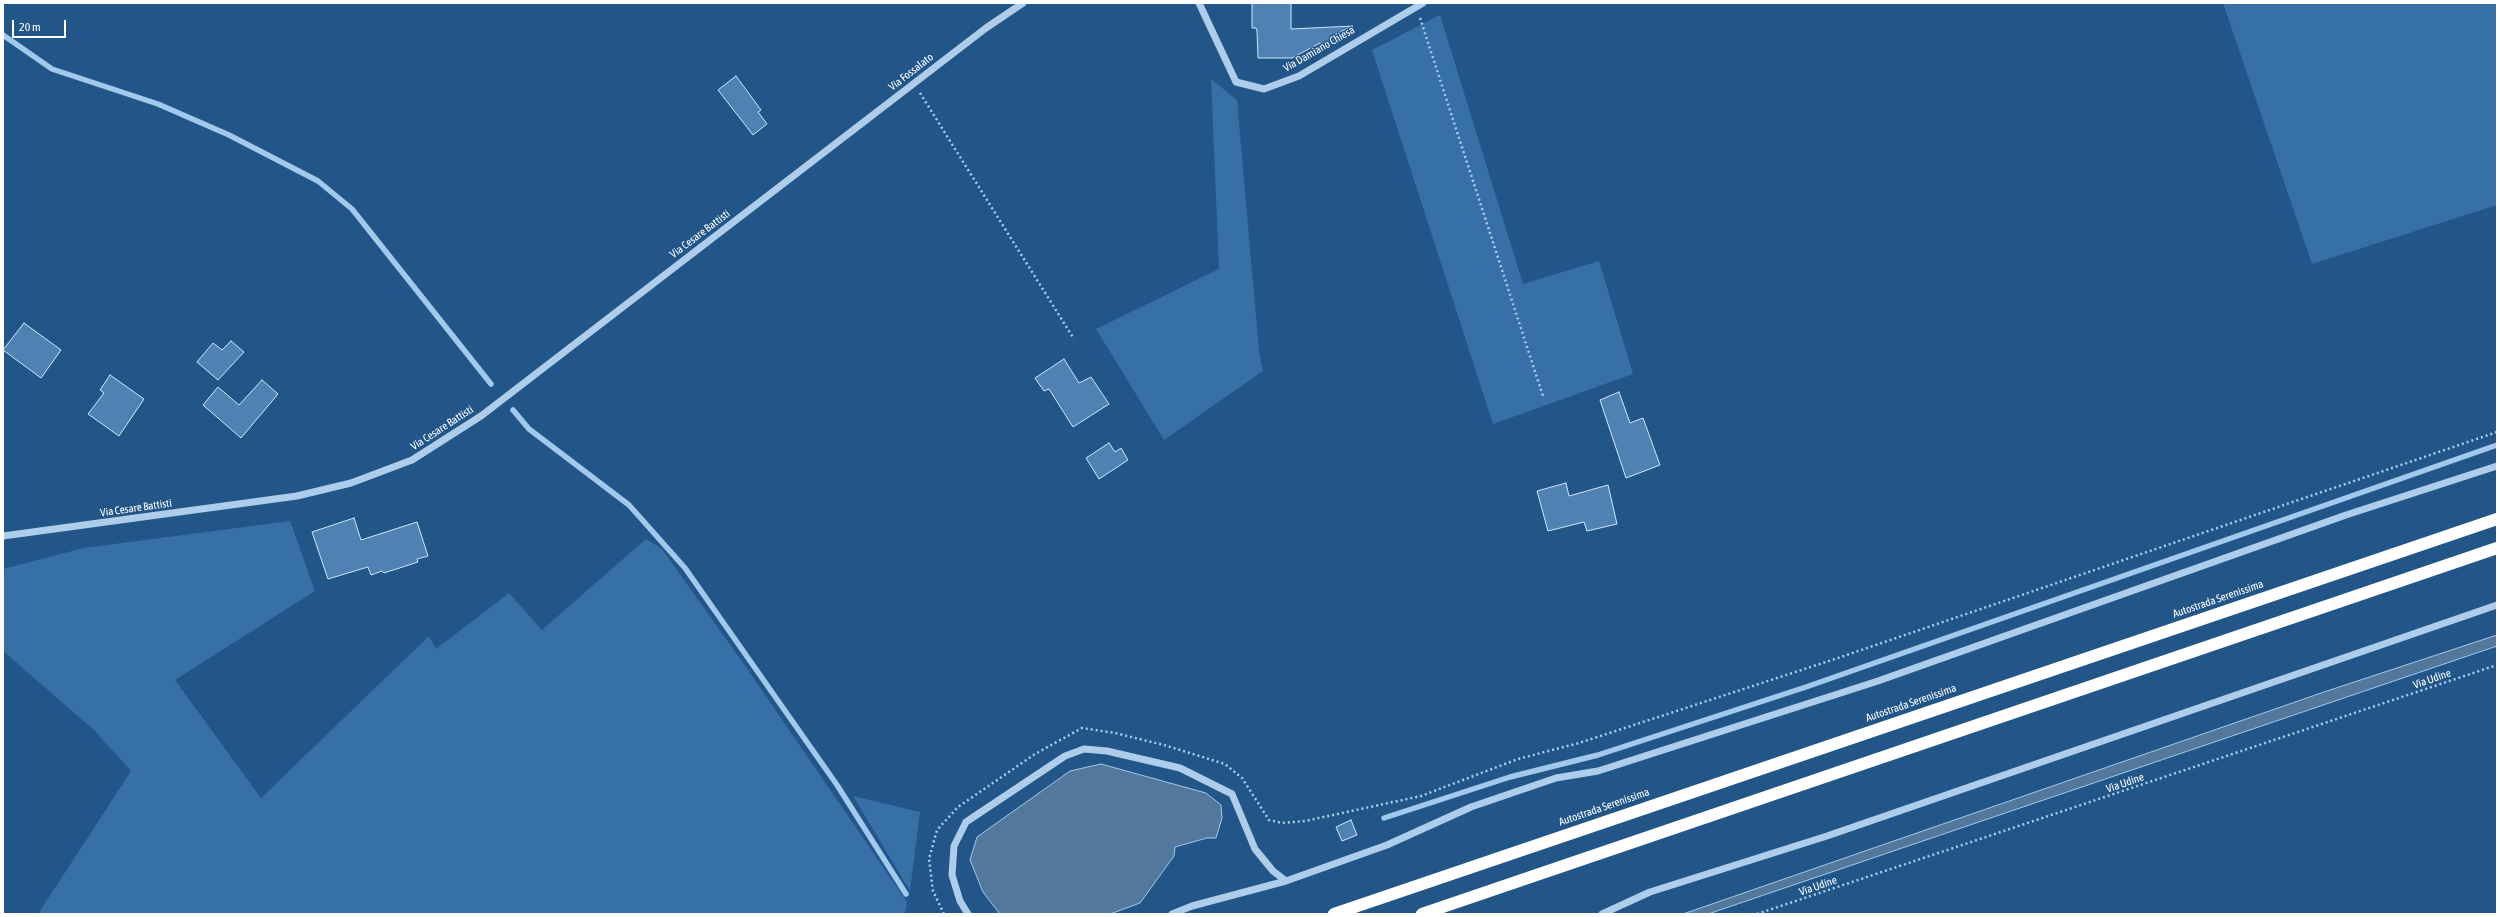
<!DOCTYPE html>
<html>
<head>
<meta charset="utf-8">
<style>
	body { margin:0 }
	#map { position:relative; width:2500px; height:917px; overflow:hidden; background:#225689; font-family:"Asap Condensed",sans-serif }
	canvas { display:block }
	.frame { position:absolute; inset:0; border:4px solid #fff; pointer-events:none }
	.scale { position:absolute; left:12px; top:20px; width:54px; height:18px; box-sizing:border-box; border:2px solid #fff; border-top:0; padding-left:5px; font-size:12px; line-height:14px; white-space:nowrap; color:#fff; -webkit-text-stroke:3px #225689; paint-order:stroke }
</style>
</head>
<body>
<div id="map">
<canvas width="2500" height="917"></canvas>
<div class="frame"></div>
<div class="scale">20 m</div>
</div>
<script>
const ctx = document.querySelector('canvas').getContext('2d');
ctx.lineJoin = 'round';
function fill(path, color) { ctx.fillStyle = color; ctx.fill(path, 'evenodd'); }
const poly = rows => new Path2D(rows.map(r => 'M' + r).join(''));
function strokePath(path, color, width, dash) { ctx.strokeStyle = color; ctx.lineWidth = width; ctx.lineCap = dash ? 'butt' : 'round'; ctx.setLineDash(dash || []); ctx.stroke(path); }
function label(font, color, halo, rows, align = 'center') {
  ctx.font = font + ' "Asap Condensed",sans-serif'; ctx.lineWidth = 3; ctx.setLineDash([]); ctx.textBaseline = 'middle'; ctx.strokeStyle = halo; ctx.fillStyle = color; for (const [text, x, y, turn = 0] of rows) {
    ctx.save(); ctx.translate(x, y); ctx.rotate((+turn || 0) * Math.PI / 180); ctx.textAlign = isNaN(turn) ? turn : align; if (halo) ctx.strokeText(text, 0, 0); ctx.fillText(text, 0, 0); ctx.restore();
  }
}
const green = poly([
	[2223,3,2497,3,2497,205,2312,264],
	[1440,15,1523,284,1599,261,1633,374,1493,424,1372,50],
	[1211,79,1237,100,1259,351,1263,371,1164,440,1096,329,1219,269],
	[290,521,315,591,175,680,261,798,429,636,436,649,509,593,542,630,646,539,662,549,746,667,907,902,905,914,38,914,131,771,94,730,3,651,3,569,84,548],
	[853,796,920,812,910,891]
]);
const water = poly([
	[2497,635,2497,646,1708,914,1683,914,2324,692,2497,635],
	[1101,764,1206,793,1221,805,1222,818,1216,838,1207,838,1175,847,1174,856,1140,903,1110,914,1000,914,983,892,970,860,977,837,1070,771,1101,764]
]);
const stream = poly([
	[3,35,52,69,158,104,229,135,318,181,352,209,491,384],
	[513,410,529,429,629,505,685,568,837,785,906,894],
	[1384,818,1510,777,1598,755,1806,687,2497,445]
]);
const building = poly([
	[1256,3,1291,3,1291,29,1353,26,1336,34,1338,40,1322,47,1320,43,1292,58,1258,58,1257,31,1256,28,1252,28,1252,4,1256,3],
	[736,76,761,110,758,112,767,124,753,135,718,90,736,76],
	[24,323,61,350,41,378,3,350,24,323],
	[231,341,244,352,218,380,197,362,213,343,222,350,231,341],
	[1064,359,1079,383,1091,377,1109,404,1073,427,1049,389,1044,391,1035,378,1064,359],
	[110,375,144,399,119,436,88,414,104,393,100,390,110,375],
	[262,380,278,394,241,438,203,405,218,387,239,405,262,380],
	[1619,392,1630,423,1643,418,1660,465,1626,478,1600,400,1619,392],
	[1109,443,1115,452,1121,448,1128,460,1099,479,1086,458,1109,443],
	[1566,483,1569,496,1608,485,1617,524,1587,531,1584,522,1548,531,1537,491,1566,483],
	[354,518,361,540,417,522,428,556,417,559,418,562,384,573,382,571,371,575,368,567,328,579,312,532,354,518],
	[1351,820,1357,835,1342,841,1336,827,1351,820]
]);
const path = poly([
	[1420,18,1543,396],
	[920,93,1074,339],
	[944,914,933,891,929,859,937,830,958,807,1035,754,1082,728,1115,733,1164,745,1225,764,1242,778,1269,820,1282,823,1305,821,1421,796,1518,759,1579,743,1835,659,2497,432],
	[1757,914,2497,665]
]);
const minor = poly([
	[1199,3,1236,82,1264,89,1299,76,1423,3],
	[3,536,297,496,351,483,412,460,481,416,986,28,1023,3],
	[968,914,960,901,952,875,954,846,966,822,1065,756,1084,749,1107,751,1180,768,1232,794,1255,849,1273,871,1286,881,1387,845,1471,807,1556,778,1598,771,1878,681,2346,515,2497,466],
	[1172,914,1192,906,1286,881],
	[1602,914,1650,892,1827,836,2497,605]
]);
const highway = poly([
	[1334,914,2497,519],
	[1422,914,2497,548]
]);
const streetNames = [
	["Via Damiano Chiesa",1319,49,-30],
	["Via Fossalato",911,72,-38],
	["Via Cesare Battisti",700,234,-37],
	["Via Cesare Battisti",442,428,-33],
	["Via Cesare Battisti",136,508,-8],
	["Autostrada Serenissima",2218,599,-19],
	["Via Udine",2432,679,-19],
	["Autostrada Serenissima",1911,703,-19],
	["Via Udine",2125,783,-19],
	["Autostrada Serenissima",1604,807,-19],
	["Via Udine",1818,886,-19]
];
fill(green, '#3670a6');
fill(water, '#54789c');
strokePath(water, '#a2c9eb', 1);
strokePath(stream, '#a2c9eb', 5.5);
fill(building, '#4f82b2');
strokePath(building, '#d2e6f8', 1);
strokePath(path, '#aecdea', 2.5, [2, 3]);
strokePath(minor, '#aecdea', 7);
strokePath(highway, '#fff', 12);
label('11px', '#fff', '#225689', streetNames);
</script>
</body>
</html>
